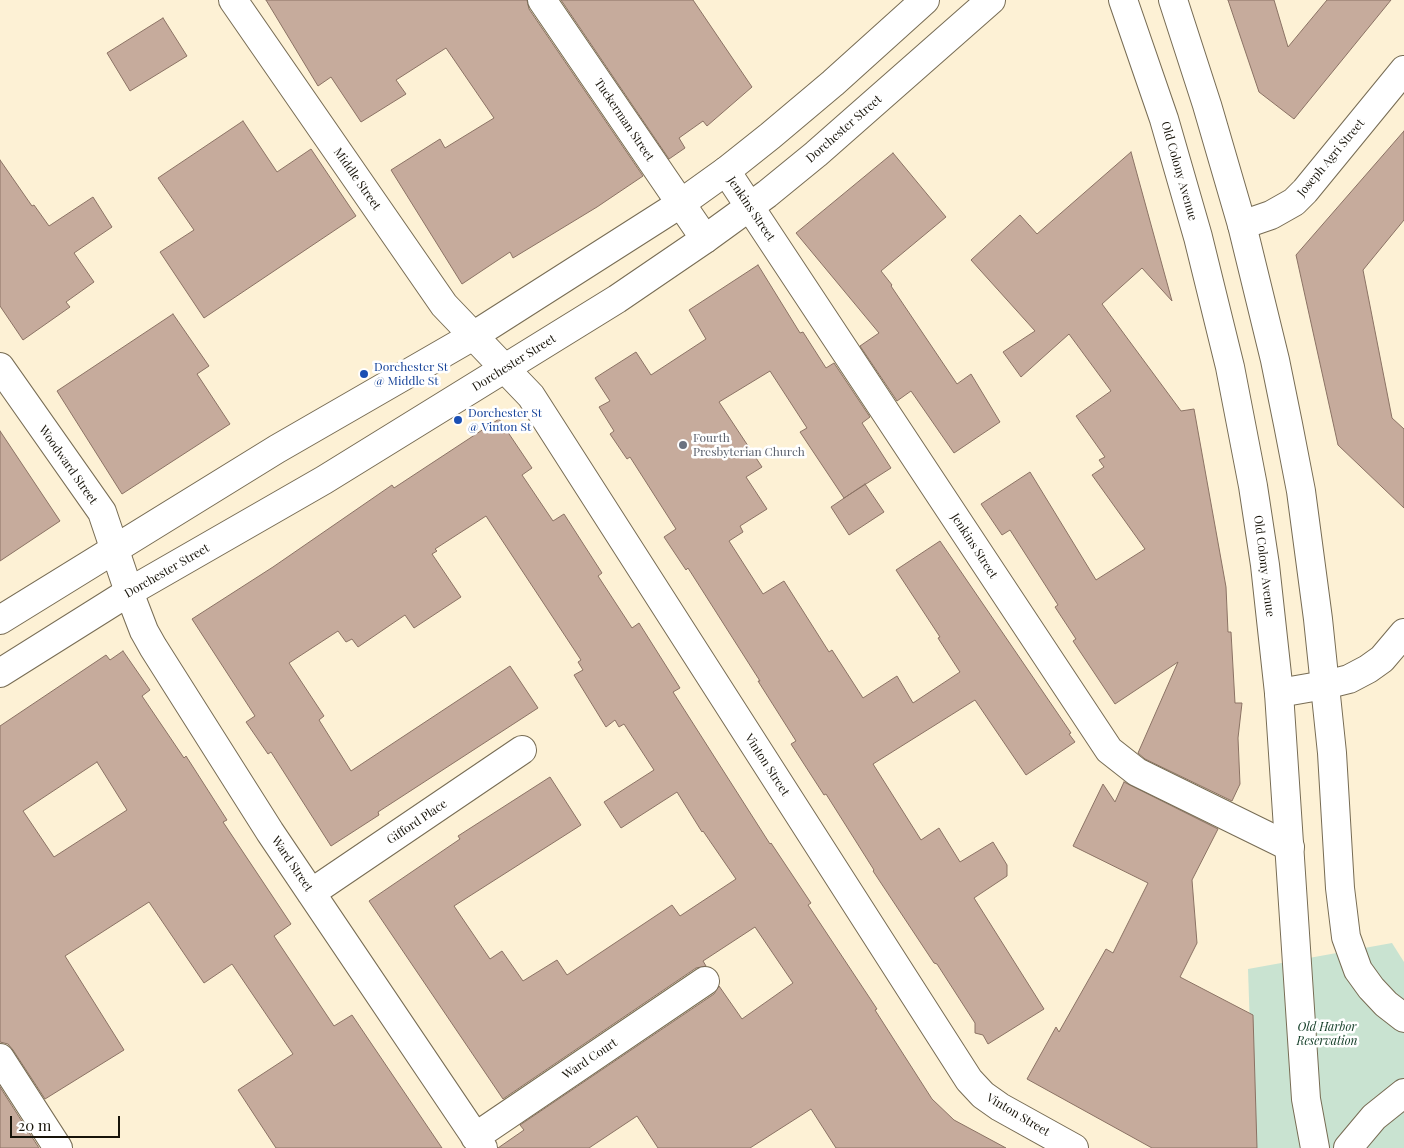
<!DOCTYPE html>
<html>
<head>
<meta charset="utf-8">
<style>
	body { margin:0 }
	#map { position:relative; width:1404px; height:1148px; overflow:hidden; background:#fdf1d5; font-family:"Playfair Display",serif }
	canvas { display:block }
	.scale { position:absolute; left:10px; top:1116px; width:110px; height:22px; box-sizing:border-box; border:2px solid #171309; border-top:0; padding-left:6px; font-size:15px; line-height:18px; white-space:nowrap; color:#171309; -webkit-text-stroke:4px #fff; paint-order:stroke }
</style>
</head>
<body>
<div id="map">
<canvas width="1404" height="1148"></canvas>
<div class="scale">20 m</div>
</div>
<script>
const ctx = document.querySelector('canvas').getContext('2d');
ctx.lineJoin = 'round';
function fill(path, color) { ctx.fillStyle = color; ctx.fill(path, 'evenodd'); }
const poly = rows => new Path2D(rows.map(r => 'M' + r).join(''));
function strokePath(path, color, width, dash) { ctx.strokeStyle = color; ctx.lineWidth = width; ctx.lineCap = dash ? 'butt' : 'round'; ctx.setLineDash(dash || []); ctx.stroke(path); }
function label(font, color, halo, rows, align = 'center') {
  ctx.font = font + ' "Playfair Display",serif'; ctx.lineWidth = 5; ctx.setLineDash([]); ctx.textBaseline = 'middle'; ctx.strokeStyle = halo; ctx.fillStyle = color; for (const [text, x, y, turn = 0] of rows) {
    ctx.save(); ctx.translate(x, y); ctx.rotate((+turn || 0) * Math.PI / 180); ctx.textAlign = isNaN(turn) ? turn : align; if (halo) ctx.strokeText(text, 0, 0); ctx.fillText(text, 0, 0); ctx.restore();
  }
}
const green = poly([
	[1392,943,1404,962,1404,1148,1254,1148,1248,969]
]);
const building = poly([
	[266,0,527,0,529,9,643,176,597,207,513,258,510,252,462,284,391,170,440,139,445,148,494,118,446,48,396,80,406,94,361,122,331,77,318,86,266,0],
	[561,0,693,0,752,87,707,126,703,121,679,138,685,148,669,159,561,0],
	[1228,0,1274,0,1288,47,1327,0,1391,0,1294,119,1259,92,1228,0],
	[163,18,187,56,130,91,107,53,163,18],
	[243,121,277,172,311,149,356,216,204,318,160,252,194,230,158,178,243,121],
	[1404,131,1404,220,1363,270,1392,418,1404,429,1404,508,1338,445,1296,255,1404,131],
	[1131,152,1172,301,1142,268,1102,304,1181,411,1194,409,1226,587,1228,632,1231,632,1235,703,1242,703,1238,738,1240,784,1232,801,1145,759,1138,753,1178,662,1115,704,1073,641,1076,639,1055,607,1058,605,1010,530,1002,535,981,504,1030,472,1096,580,1145,549,1092,475,1104,467,1099,460,1105,457,1076,416,1111,391,1069,334,1021,377,1003,352,1035,331,971,260,1020,215,1037,234,1131,152],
	[893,153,946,217,881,271,892,285,891,286,957,384,971,374,1000,422,954,453,911,391,897,401,860,346,879,333,796,233,893,153],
	[0,160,32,206,34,205,49,226,93,197,112,227,74,253,94,282,66,302,70,307,23,340,0,306,0,160],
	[758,265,800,333,803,332,826,368,834,363,870,417,862,423,891,468,844,498,800,432,807,428,770,371,719,402,762,467,746,477,767,509,740,526,743,532,729,541,763,594,784,581,829,652,832,650,863,698,897,676,913,703,960,672,938,638,940,637,896,570,940,541,1071,733,1069,734,1075,742,1026,775,975,700,873,764,921,840,939,828,960,862,993,842,1007,865,1007,876,974,898,1044,1009,988,1044,983,1035,975,1033,975,1023,937,964,934,963,873,871,874,870,826,794,824,795,791,744,796,741,758,681,760,681,688,568,686,570,664,537,676,529,630,457,627,459,610,434,614,431,599,407,610,401,595,378,636,352,651,375,706,339,689,310,758,265],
	[173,314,209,366,197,374,230,424,122,494,57,391,173,314],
	[499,419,532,468,522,475,553,521,564,514,602,573,598,576,632,628,639,623,680,688,673,692,770,844,771,843,811,903,808,905,877,1009,875,1010,932,1099,954,1120,1006,1148,836,1148,811,1109,750,1148,658,1148,637,1116,589,1148,498,1148,524,1130,520,1125,714,994,719,986,742,1019,793,983,755,927,703,961,706,966,696,968,503,1099,369,901,460,839,458,836,550,777,581,825,454,906,490,959,502,951,523,981,557,960,567,975,672,905,680,916,736,879,703,831,702,832,677,792,621,828,604,802,654,770,624,724,619,727,615,720,606,727,574,675,583,670,578,662,581,660,486,516,435,549,437,551,432,554,461,597,414,628,405,615,358,647,352,639,346,642,338,631,289,663,324,716,319,720,351,771,510,666,538,708,378,812,379,815,331,846,271,752,268,754,246,722,255,716,192,619,273,567,392,485,394,488,499,419],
	[0,431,60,521,0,561,0,431],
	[865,484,884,512,849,535,831,507,865,484],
	[123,651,150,690,142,696,184,758,186,756,227,820,223,822,291,924,274,936,334,1026,352,1015,442,1148,276,1148,238,1090,293,1054,232,964,204,983,149,902,65,956,124,1050,45,1099,13,1050,8,1044,0,1042,0,726,106,655,110,660,123,651],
	[97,762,127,810,54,857,23,811,97,762],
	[1124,782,1218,829,1192,880,1197,943,1180,977,1253,1015,1257,1148,1152,1148,1027,1079,1056,1027,1059,1032,1106,949,1113,953,1148,883,1073,846,1103,784,1115,802,1124,782],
	[0,1087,39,1148,0,1148,0,1087]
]);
const street = poly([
	[233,0,444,305,531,396,969,1080,983,1095,1000,1107,1074,1148],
	[542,0,705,239],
	[726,171,1109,750,1137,772,1290,847],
	[1242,225,1271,215,1294,202,1305,191,1404,70],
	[0,367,102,512,129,592,144,631,153,647,270,832,483,1148],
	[1279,693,1325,685,1349,679,1368,669,1382,659,1404,633],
	[311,893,522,750],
	[0,1058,58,1148],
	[475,1137,705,981]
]);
const secondary = poly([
	[0,620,277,449,473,336,680,204,726,171,770,136,833,83,925,0],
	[0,673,129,592,324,480,617,299,705,239,767,194,816,154,991,0]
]);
const primary = poly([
	[1123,0,1164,119,1198,237,1230,367,1253,486,1265,565,1279,693,1306,1099,1315,1148],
	[1173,0,1207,105,1242,225,1275,360,1288,424,1301,491,1318,619,1332,753,1340,888,1346,937,1358,970,1371,988,1386,1004,1404,1018],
	[1348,1148,1374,1117,1404,1093]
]);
const markers = [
	[364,374,5,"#1a4fb4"],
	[458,420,5,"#1a4fb4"],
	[683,445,5,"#6b7280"]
];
const streetNames = [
	["Tuckerman Street",624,120,56],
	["Dorchester Street",844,129,-41],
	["Joseph Agri Street",1331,158,-50],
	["Old Colony Avenue",1179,171,74],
	["Middle Street",357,179,55],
	["Jenkins Street",751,209,56],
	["Dorchester Street",514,363,-32],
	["Woodward Street",68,465,55],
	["Jenkins Street",974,546,57],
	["Old Colony Avenue",1264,566,83],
	["Dorchester Street",167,571,-30],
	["Vinton Street",767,765,57],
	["Gifford Place",417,822,-34],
	["Ward Street",292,864,56],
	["Ward Court",590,1059,-34],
	["Vinton Street",1018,1115,31]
];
const transitNames = [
	["Dorchester St",374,367],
	["@ Middle St",374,381],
	["Dorchester St",468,413],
	["@ Vinton St",468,427]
];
const worshipNames = [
	["Fourth",693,438],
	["Presbyterian Church",693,452]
];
const parkNames = [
	["Old Harbor",1327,1027],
	["Reservation",1327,1041]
];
fill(green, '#c9e3d1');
fill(building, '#c6ab9c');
strokePath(building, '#8b7264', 1);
strokePath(street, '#776c54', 30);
strokePath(secondary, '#776c54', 30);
strokePath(primary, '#776c54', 30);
strokePath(street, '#fff', 28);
strokePath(secondary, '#fff', 28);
strokePath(primary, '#fff', 28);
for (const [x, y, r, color] of markers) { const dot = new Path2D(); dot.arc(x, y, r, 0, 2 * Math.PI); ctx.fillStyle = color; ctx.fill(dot); strokePath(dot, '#fff', 2); }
label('12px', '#171309', '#fff', streetNames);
label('12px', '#164399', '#fff', transitNames, 'left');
label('12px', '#5b616d', '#fff', worshipNames, 'left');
label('italic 12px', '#0f3a23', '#fff', parkNames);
</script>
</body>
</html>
